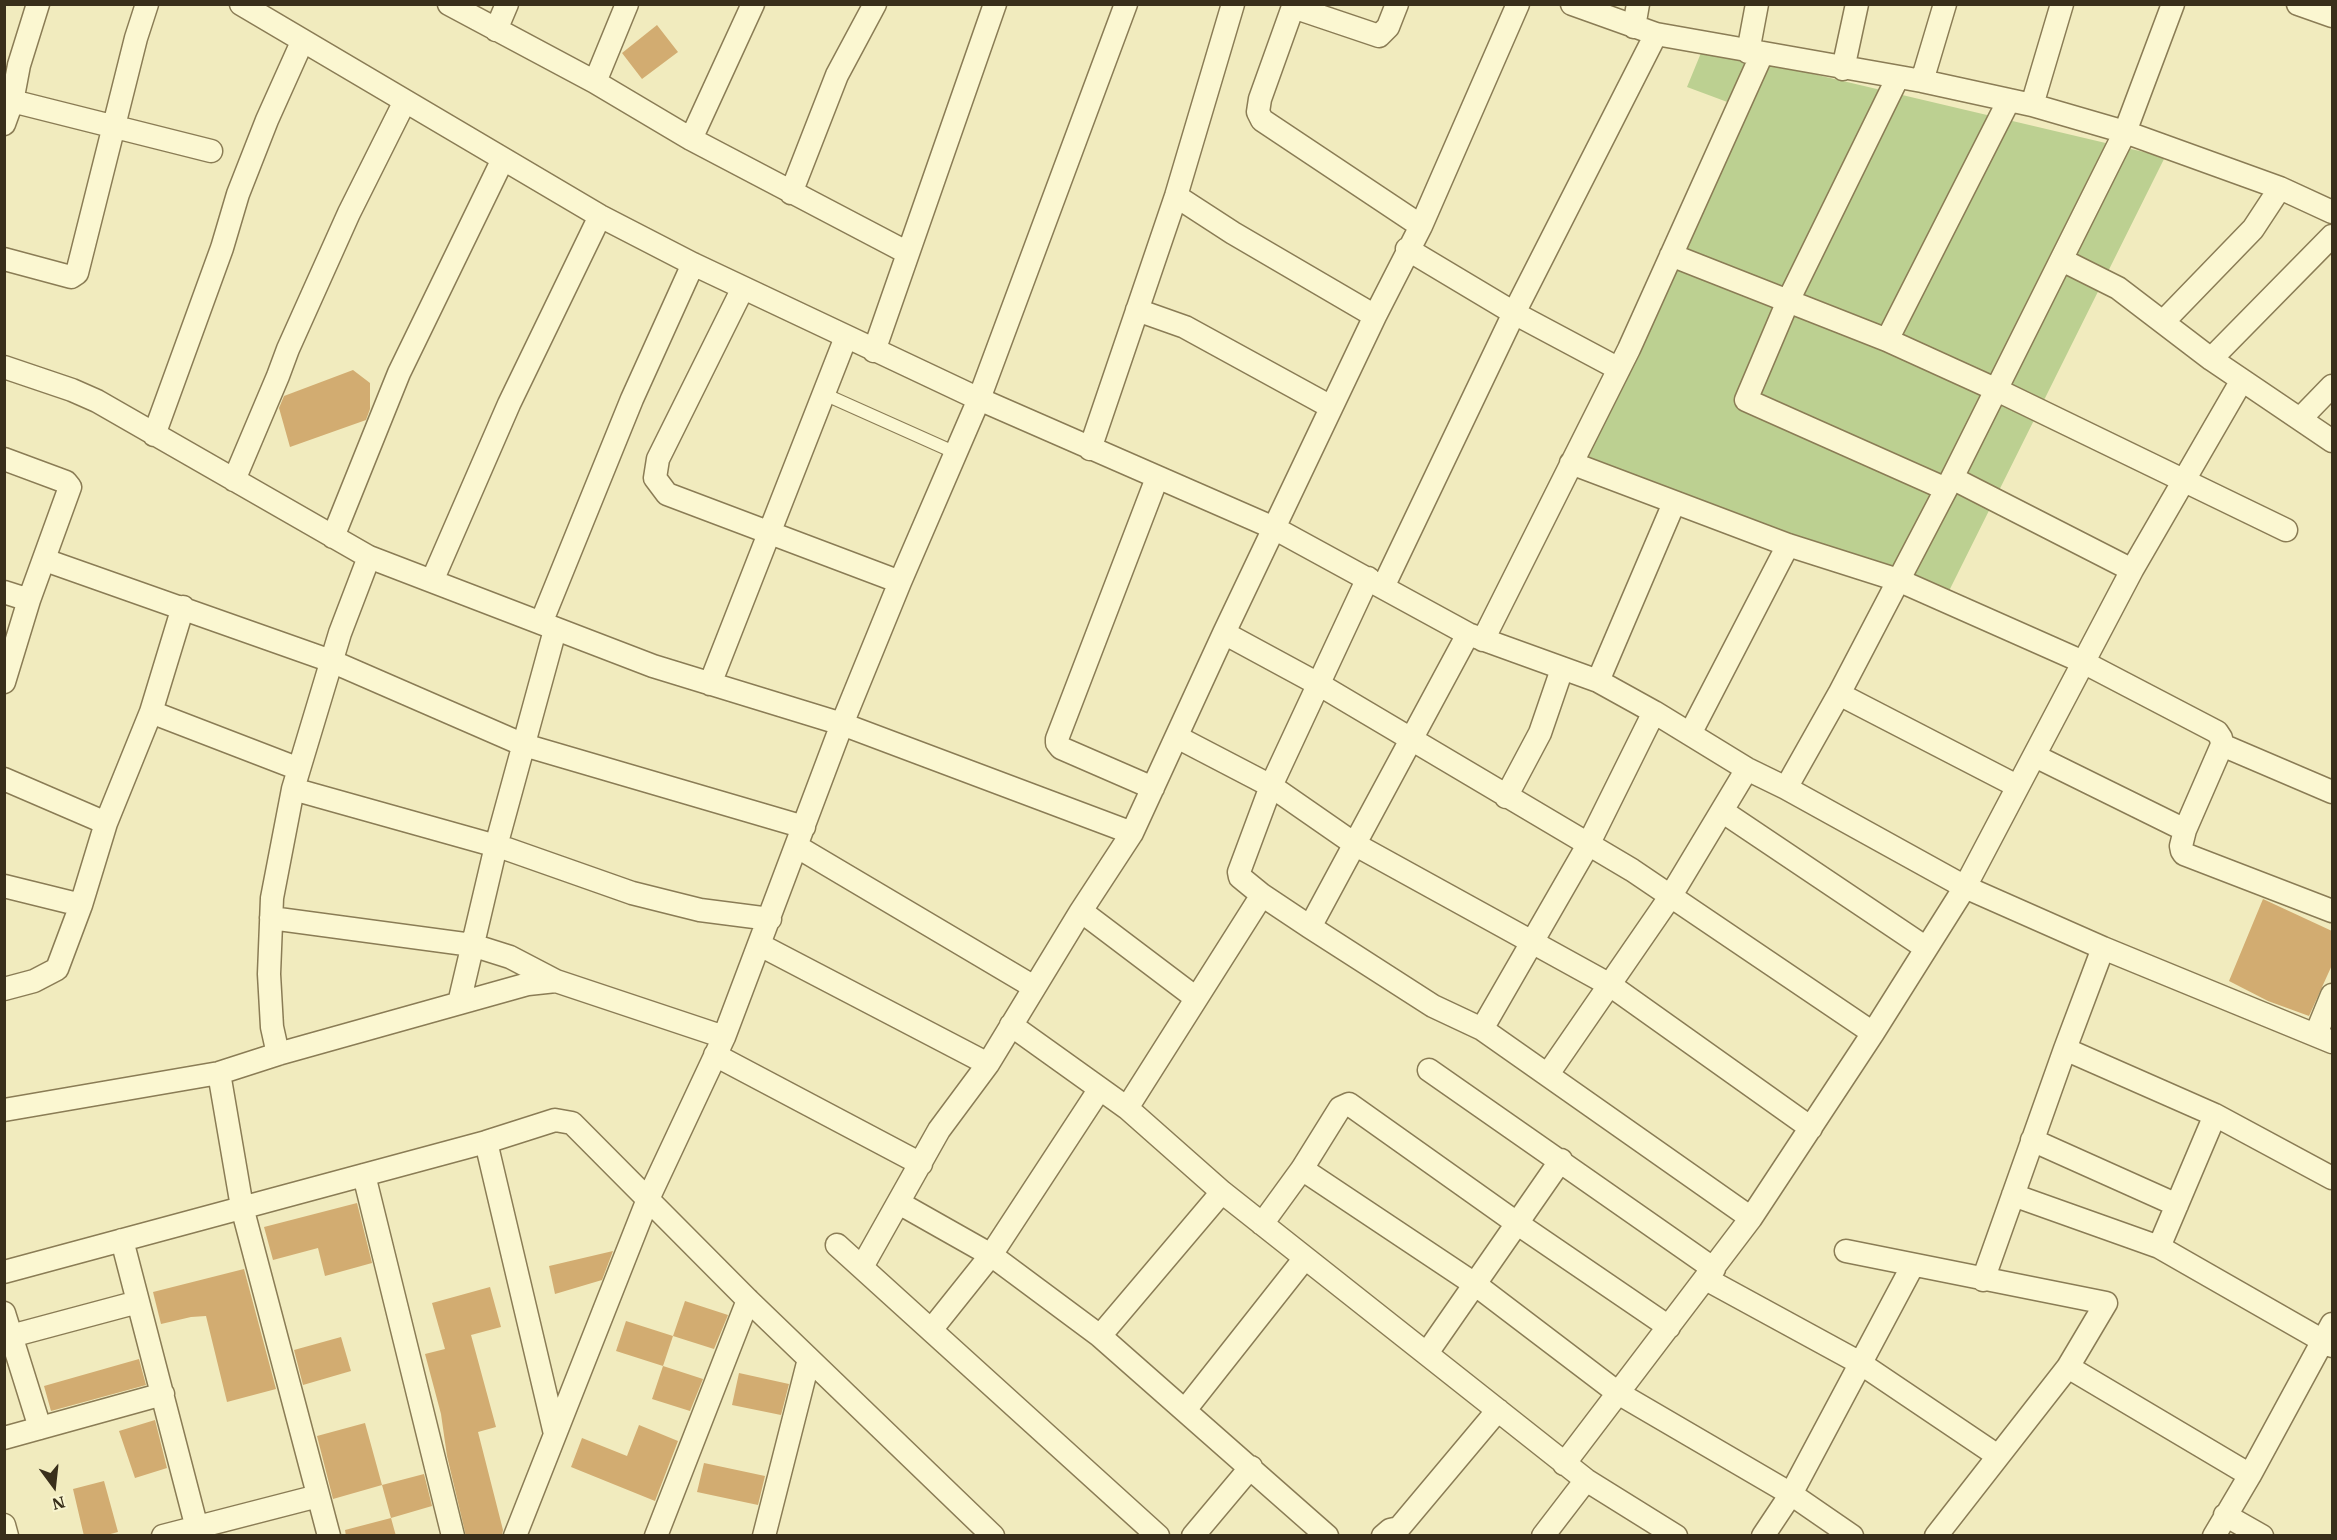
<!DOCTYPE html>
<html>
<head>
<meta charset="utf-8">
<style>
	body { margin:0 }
	#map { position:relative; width:2337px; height:1540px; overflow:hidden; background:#f1ebbe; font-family:"IBM Plex Serif",serif }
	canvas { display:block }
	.frame { position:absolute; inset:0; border:6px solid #392f1b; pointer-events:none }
	.north { position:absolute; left:24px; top:1456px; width:60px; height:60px; -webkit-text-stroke:4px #f8f4ce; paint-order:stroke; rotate:165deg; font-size:16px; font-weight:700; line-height:24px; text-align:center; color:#392f1b }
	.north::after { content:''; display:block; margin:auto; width:21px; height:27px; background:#392f1b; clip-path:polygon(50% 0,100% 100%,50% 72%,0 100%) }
</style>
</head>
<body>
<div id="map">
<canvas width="2337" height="1540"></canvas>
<div class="frame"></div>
<div class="north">N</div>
</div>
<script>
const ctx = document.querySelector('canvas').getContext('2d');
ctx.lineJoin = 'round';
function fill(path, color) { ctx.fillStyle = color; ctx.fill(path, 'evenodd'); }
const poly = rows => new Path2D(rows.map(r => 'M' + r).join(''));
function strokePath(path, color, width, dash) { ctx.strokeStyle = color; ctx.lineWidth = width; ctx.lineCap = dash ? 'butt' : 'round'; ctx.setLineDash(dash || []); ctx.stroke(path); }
const green = poly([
	[1703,48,2165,157,1944,601,1573,463,1730,103,1687,87]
]);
const building = poly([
	[657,25,678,52,642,79,622,53],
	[353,370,370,383,370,409,366,420,290,447,279,408,284,396],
	[2263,899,2332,931,2332,965,2309,1016,2268,1001,2229,981],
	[357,1203,372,1263,325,1276,318,1248,273,1260,264,1227],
	[613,1251,602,1280,555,1294,549,1266],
	[244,1269,276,1389,227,1402,206,1316,191,1317,161,1324,153,1292],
	[490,1287,501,1327,471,1335,496,1427,478,1432,503,1530,502,1536,466,1536,447,1456,441,1414,425,1354,445,1349,432,1303],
	[685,1301,728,1315,714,1349,673,1336],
	[626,1321,673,1336,663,1366,616,1351],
	[341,1337,351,1371,303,1385,294,1350],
	[139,1359,146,1385,51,1411,44,1386],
	[663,1366,703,1379,690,1411,652,1399],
	[739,1373,789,1384,781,1415,732,1405],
	[155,1420,167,1468,135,1478,119,1431],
	[365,1423,382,1485,333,1499,317,1436],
	[639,1425,678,1441,655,1501,571,1467,582,1438,627,1456],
	[704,1463,765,1476,758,1505,697,1492],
	[424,1474,432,1506,391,1518,382,1485],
	[104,1481,118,1532,103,1536,84,1536,73,1489],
	[391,1518,396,1536,346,1536,345,1530]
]);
const lane = poly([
	[824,394,956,453]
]);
const street = poly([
	[241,4,600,216,693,264,979,399,1274,528,1468,634,1598,681,1654,712,1747,769,1786,788,1965,887,2103,948,2332,1042],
	[449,4,595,82,691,139,908,253],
	[1294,4,1260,99,1258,112,1262,120,1421,226],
	[1572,4,1656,34,1922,81,2032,105,2125,132,2280,188,2332,212],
	[2298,4,2332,16],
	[1293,7,1379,36,1388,27,1397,4],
	[1634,27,1638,4],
	[496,30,507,4],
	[1748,52,1757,4],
	[1843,69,1857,4],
	[1898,77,1788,301,1746,400,1946,489],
	[1922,81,1945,4],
	[595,82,627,4],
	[4,99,211,151],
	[2032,105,2062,4],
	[4,124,12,102,19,65,38,4],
	[691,139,753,4],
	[791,193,837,75,875,4],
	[1176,196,1233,233,1375,316],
	[1407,249,1514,313,1619,369],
	[1671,255,1887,340,1997,390,2286,530],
	[4,259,71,277,77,273,136,38,147,4],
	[2062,260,2118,288,2211,359,2332,441],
	[743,288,658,459,655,478,667,494,900,582],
	[1137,310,1185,327,1331,407],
	[2163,322,2253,229,2280,188],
	[1887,340,2009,100],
	[874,351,995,4],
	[2211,359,2332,236],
	[4,367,72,390,97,401,369,557,653,666,842,724,1132,833],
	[2300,419,2332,386],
	[154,435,222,248,238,194,267,120,302,42],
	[1090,449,1176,196,1233,4],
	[4,459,66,482,70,487,29,600,4,682],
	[1571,463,1788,545,1898,580,2083,662,2217,732,2221,738,2222,745,2185,830,2181,846,2182,851,2184,854,2332,911],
	[1952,478,2132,570],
	[234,480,278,376,288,349,349,213,405,101],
	[333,537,399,373,503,159],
	[45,560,331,661,524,745,804,827],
	[1368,578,1271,786,1239,872,1240,877,1262,895,1310,927,1433,1006,1482,1029,1751,1218],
	[432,581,509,404,600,216],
	[1383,587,1514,313,1656,34],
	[4,592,29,600],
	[541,623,632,399,693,264],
	[1224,633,1320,685,1632,870,1873,1033],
	[1483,640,1629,349,1762,54],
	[1598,681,1674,503],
	[710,684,846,337],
	[1839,694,2017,786],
	[151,712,299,769],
	[1690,734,1788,545],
	[1177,737,1271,786,1356,845,1610,985,1811,1128],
	[2222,745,2332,792],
	[2035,756,2185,830],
	[4,779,106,823],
	[1153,788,1061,748,1057,743,1057,739,1157,478],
	[1786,788,1839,694,1952,478,2125,132,2173,4],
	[293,789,507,849,632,893,700,910,770,919],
	[1506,797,1540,733,1562,669],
	[1722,811,1926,948],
	[796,846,1034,987],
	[4,886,81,905],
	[1081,911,1196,998],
	[271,918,472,945,510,957,556,981],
	[1310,927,1468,634],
	[760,945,988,1064],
	[4,989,34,981,57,969,81,905,106,823,151,712,183,607],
	[459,1003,496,846,555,630],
	[1011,1025,1127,1108,1222,1192,1586,1480,1676,1536],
	[1482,1029,1588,845,1654,712],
	[2316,1034,2332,995],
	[2065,1049,2215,1115,2332,1178],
	[278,1054,272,1027,269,974,272,898,293,789,340,633,369,557],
	[715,1055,921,1164],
	[1429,1070,1714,1269],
	[219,1073,242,1207,329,1536],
	[1548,1074,1670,897,1747,769],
	[1127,1108,1262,895],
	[4,1110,219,1073,278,1054,528,984,556,981,724,1037],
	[2215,1115,2159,1247,2332,1346],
	[2032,1140,2177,1205],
	[486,1142,555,1434],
	[1302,1169,1476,1285,1618,1393,1791,1494,1852,1536],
	[364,1175,453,1536],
	[2013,1195,2159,1247],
	[899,1203,991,1255,1100,1336,1327,1536],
	[1262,1224,1302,1169,1340,1108,1349,1104,1518,1224,1669,1327],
	[122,1240,199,1536],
	[837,1245,1158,1536],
	[1846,1251,2106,1303,2068,1367,1936,1536],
	[862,1267,939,1130,988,1064,1081,911,1132,833,1224,633,1375,316,1421,226,1518,4],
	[4,1272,486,1142,555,1120,572,1123,748,1300,993,1536],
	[1706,1279,1860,1363,1998,1456],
	[1983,1280,2065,1049,2103,948],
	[4,1313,40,1428],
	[931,1330,991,1255,1099,1090],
	[11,1336,138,1302],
	[1100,1336,1222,1192],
	[1427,1353,1561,1160],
	[2068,1367,2250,1475],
	[1185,1410,1305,1258],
	[4,1438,163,1394],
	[1564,1464,1751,1218,1873,1033,1965,887,2132,570,2242,380],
	[2225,1515,2262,1536],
	[4,1525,7,1536],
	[163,1536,318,1496],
	[515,1536,648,1199,724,1037,842,724,900,582,979,399,1126,4],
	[656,1536,748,1300],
	[764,1536,809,1359],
	[1193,1536,1251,1467],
	[1383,1536,1390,1530,1399,1528,1498,1410],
	[1543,1536,1586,1480],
	[1763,1536,1791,1494,1913,1265],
	[2214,1536,2250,1475,2332,1324]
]);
fill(green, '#bcd091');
fill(building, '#d2ac71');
strokePath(lane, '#8a7c55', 14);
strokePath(street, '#8a7c55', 25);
strokePath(lane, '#fbf7d1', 12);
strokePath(street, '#fbf7d1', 22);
</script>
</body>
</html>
